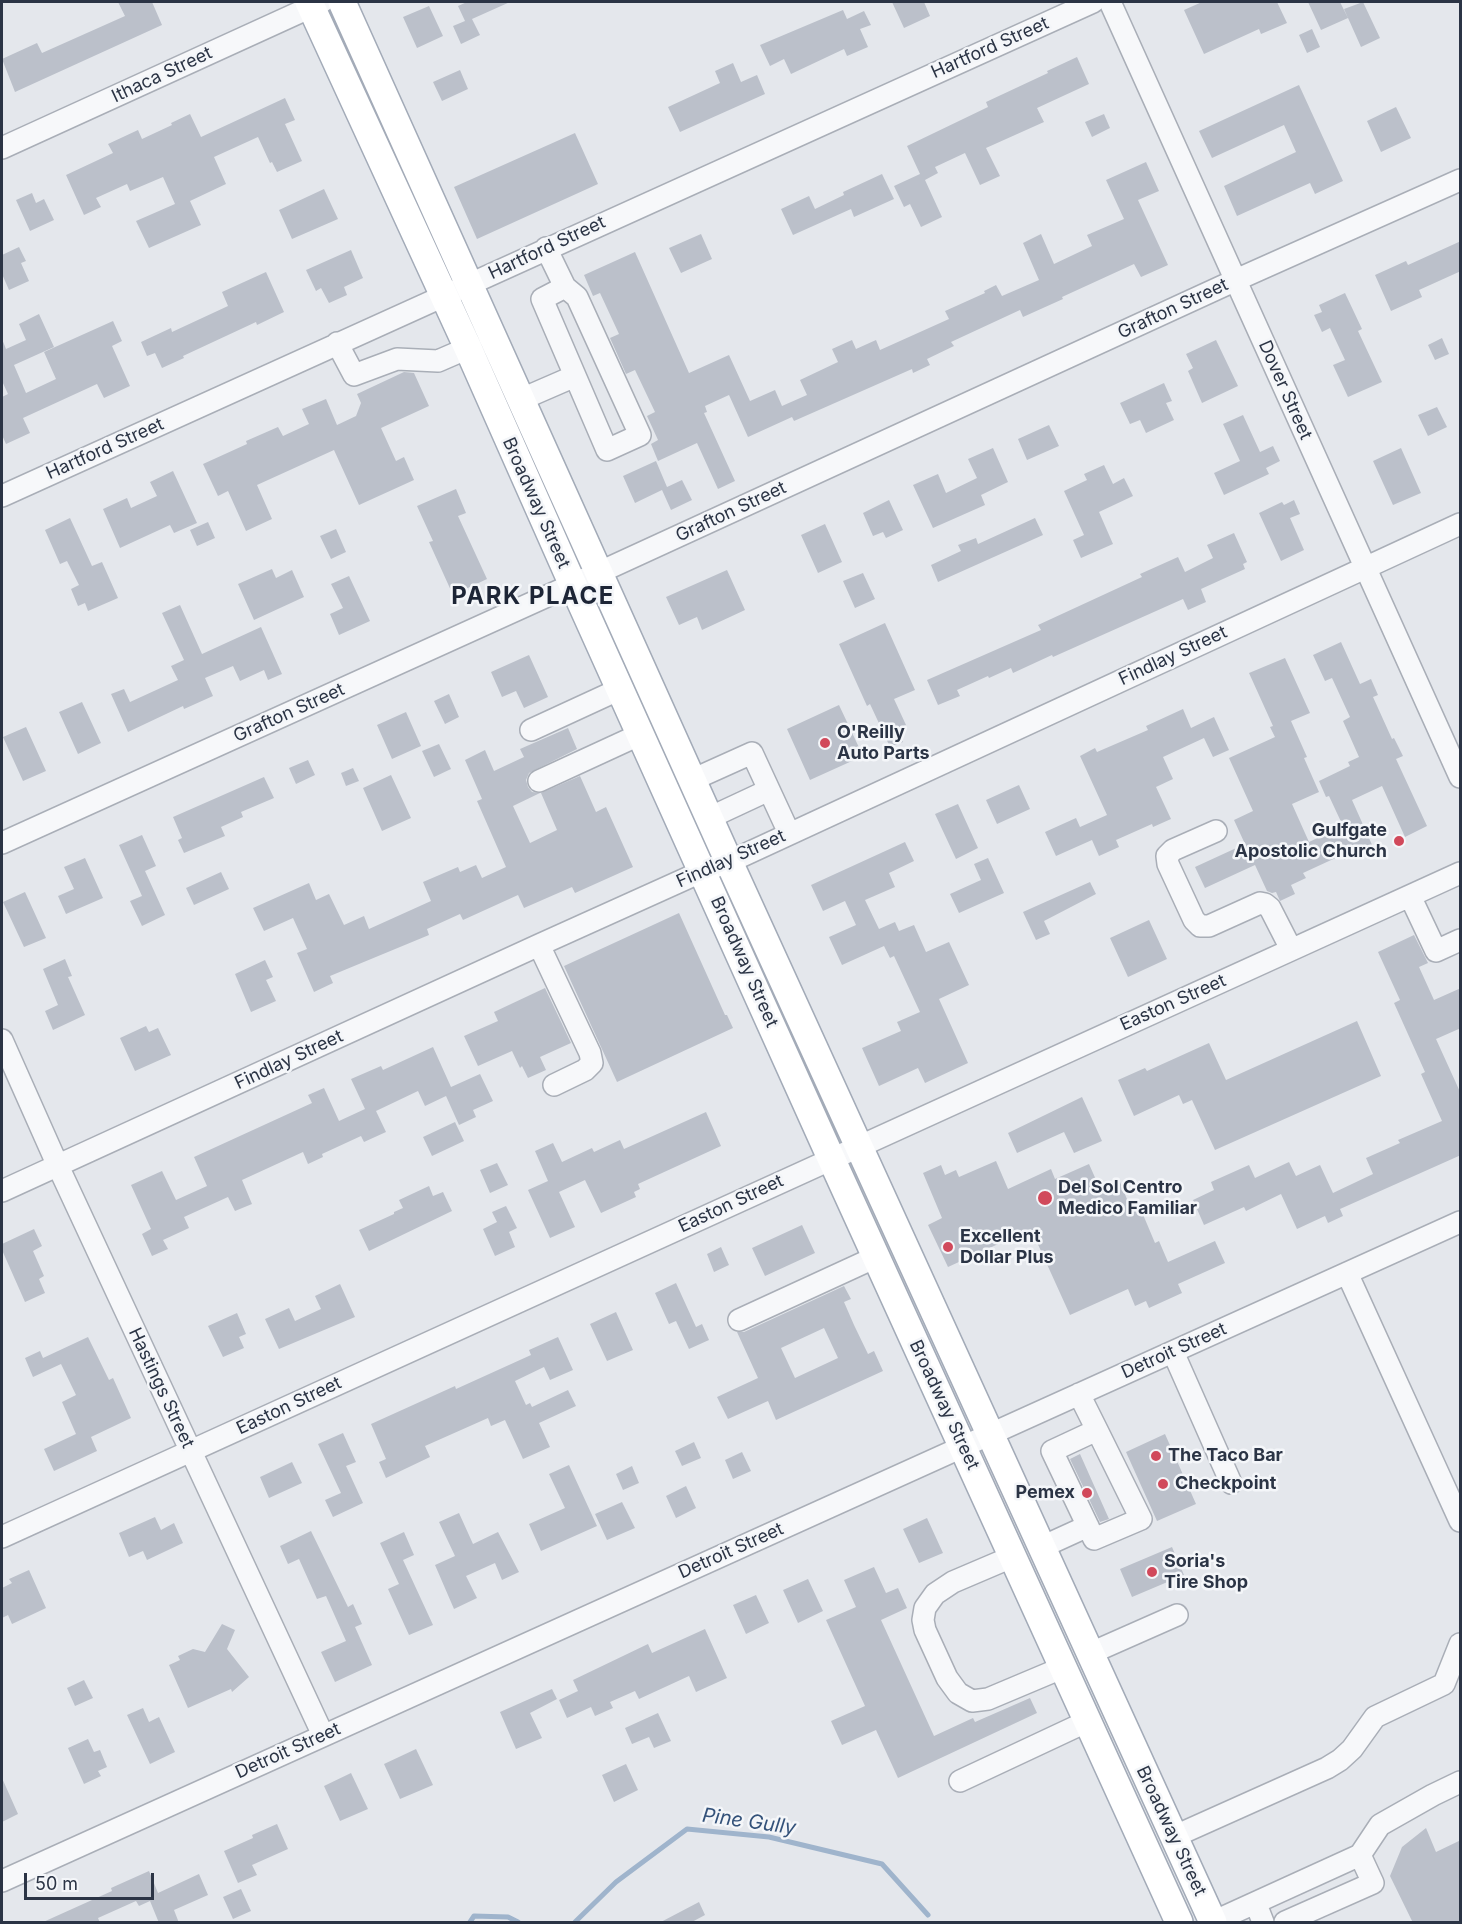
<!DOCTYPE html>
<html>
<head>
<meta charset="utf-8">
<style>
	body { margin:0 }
	#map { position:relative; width:1462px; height:1924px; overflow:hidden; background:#e4e7ec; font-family:Inter,sans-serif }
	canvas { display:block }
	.frame { position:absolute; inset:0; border:3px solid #2b3445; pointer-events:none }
	.scale { position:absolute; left:24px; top:1873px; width:130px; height:27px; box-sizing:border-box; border:3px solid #2b3445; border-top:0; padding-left:8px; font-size:18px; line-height:21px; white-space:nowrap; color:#2b3445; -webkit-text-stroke:4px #f4f6f9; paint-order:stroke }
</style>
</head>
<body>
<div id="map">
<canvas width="1462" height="1924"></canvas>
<div class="frame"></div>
<div class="scale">50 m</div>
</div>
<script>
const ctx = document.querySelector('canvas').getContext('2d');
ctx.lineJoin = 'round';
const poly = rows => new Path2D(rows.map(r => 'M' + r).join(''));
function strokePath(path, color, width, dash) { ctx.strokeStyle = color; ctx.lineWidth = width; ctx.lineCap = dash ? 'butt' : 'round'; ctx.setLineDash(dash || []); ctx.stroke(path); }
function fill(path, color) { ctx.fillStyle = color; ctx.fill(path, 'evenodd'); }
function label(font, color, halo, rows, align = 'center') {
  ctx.font = font + ' Inter,sans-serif'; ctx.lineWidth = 5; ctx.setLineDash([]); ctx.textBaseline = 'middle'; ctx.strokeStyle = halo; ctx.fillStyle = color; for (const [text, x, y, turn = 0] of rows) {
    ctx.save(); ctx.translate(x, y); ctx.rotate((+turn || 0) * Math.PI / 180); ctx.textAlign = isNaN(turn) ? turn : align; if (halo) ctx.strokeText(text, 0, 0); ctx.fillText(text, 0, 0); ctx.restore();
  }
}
const stream = poly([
	[470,1922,474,1916,508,1917,518,1922],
	[575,1922,616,1882,687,1829,769,1837,882,1864,928,1915]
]);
const building = poly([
	[118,2,152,2,162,25,15,92,2,59,37,43,42,53,125,16],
	[467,2,510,2,472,19,480,35,461,44,453,26,465,21,458,6],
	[892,2,924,2,930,16,904,28],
	[1202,2,1277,2,1287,23,1261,34,1259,29,1204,54,1184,10],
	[1308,2,1340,2,1348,18,1321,30],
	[1363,2,1380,38,1361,47,1344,9],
	[429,6,443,36,417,48,403,17],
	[843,10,847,19,864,11,871,25,860,29,868,47,847,56,844,49,791,74,784,59,770,66,760,45],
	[1312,29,1320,47,1307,53,1299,35],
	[1077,57,1089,84,1037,108,1044,122,986,148,1000,176,980,185,965,153,935,167,938,173,925,180,942,217,921,227,910,204,904,207,894,186,920,174,907,146,988,107,986,102,1048,73,1047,71],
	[733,63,741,82,757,75,765,94,680,132,668,107,720,83,715,71],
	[460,70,468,89,442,101,433,82],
	[1299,85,1343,181,1315,194,1310,183,1237,216,1224,186,1296,152,1284,125,1212,158,1199,131],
	[285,98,295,120,285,124,302,161,277,172,272,162,270,163,258,137,214,157,226,184,190,201,201,225,149,248,136,221,175,204,163,177,130,191,127,184,96,198,101,207,84,215,66,175,113,153,108,144,138,130,142,139,172,125,171,123,190,114,201,137],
	[1396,107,1411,138,1381,152,1367,121],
	[1104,114,1110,128,1092,137,1085,122],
	[575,133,598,184,477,239,454,187],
	[1146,162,1159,191,1138,200,1168,265,1141,277,1134,264,1062,297,1063,299,1023,317,1020,310,951,342,954,346,927,359,930,365,913,373,912,369,794,421,792,417,748,437,729,395,705,406,707,412,704,413,735,481,718,489,697,443,658,461,651,444,658,440,647,416,655,412,635,370,626,374,610,338,619,334,600,293,593,296,584,275,635,252,689,373,729,355,750,401,775,390,782,406,807,395,800,380,838,362,832,349,852,340,856,349,876,340,880,350,949,319,945,311,985,293,984,291,996,285,1002,296,1039,280,1023,243,1041,234,1054,264,1092,246,1087,235,1124,219,1106,180],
	[882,174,894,199,854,217,851,209,793,235,781,209,809,196,815,209,844,195,843,192],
	[324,189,338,219,292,239,279,210],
	[32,193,36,203,44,199,54,220,30,231,16,200],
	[701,234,712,259,681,273,669,248],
	[1461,241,1461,271,1419,290,1422,297,1391,311,1375,275,1406,261,1408,265],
	[19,247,26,261,21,263,29,281,9,290,2,274,2,255],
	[351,250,363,278,344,287,347,295,329,303,321,288,316,291,306,270],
	[266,272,284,312,257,325,256,322,183,356,184,358,162,368,155,353,147,356,141,342,171,328,172,332,228,306,222,292],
	[1345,293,1362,329,1358,331,1382,382,1348,397,1333,365,1345,360,1330,328,1322,332,1314,315,1322,312,1319,305],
	[39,314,54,347,14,365,26,393,56,379,44,352,113,321,122,341,112,346,130,386,104,398,97,384,23,418,30,433,6,444,2,435,2,397,8,394,2,381,2,339,6,349,26,340,19,324],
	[1442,338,1449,354,1435,360,1428,345],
	[1216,340,1238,386,1202,403,1188,371,1193,368,1186,354],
	[404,372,414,373,429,406,381,428,396,461,404,457,414,480,359,505,334,450,257,485,272,519,246,531,228,491,218,496,203,464,247,444,246,441,278,427,283,436,309,424,302,409,326,399,337,425,356,416,361,403,357,394],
	[1164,383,1172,401,1166,403,1174,420,1146,433,1140,420,1130,424,1120,403],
	[1437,407,1447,427,1428,436,1418,415],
	[1243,415,1260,452,1273,446,1280,461,1266,468,1269,474,1224,495,1214,473,1240,461,1223,424],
	[1049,425,1059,446,1027,460,1018,439],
	[993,448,1008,482,981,495,985,505,933,528,913,485,938,474,946,493,977,478,968,459],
	[1401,448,1421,493,1393,505,1373,461],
	[656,461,667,487,682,480,692,500,671,510,662,490,635,503,623,476],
	[1104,465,1113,484,1124,478,1133,496,1099,512,1113,544,1081,558,1073,540,1084,535,1064,491,1087,480,1084,474],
	[173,471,197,523,174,533,170,525,120,548,103,509,127,498,131,508,157,496,150,482],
	[456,489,466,513,458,516,487,579,453,595,429,542,433,541,417,506],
	[889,500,903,530,886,538,883,532,873,536,863,513],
	[1294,500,1300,514,1290,518,1304,550,1281,561,1259,513,1282,502,1284,505],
	[70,518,92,566,102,562,118,598,88,611,85,603,78,606,71,589,79,585,67,561,60,564,45,530],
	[1035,518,1043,535,938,582,931,565,961,551,958,545,976,538,978,544],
	[208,522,215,538,197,546,190,530],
	[825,524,842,562,818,573,801,535],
	[336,529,346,552,331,559,320,536],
	[1234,533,1247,562,1243,564,1245,569,1201,589,1206,602,1188,610,1183,599,1053,657,1052,655,1013,673,1011,668,989,678,988,676,957,690,960,696,938,705,927,680,1041,630,1038,625,1142,577,1140,574,1178,557,1185,572,1213,558,1207,545],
	[272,569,276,578,292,570,304,597,254,620,238,584],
	[727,570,745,610,702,630,697,617,679,625,666,597],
	[863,573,875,599,855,608,843,581],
	[349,576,370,621,339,635,330,614,343,608,331,584],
	[180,605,202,654,261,627,282,674,268,680,264,670,240,681,233,666,205,678,213,696,184,709,183,706,128,732,111,694,124,689,130,702,178,680,171,666,184,660,162,613],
	[885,623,915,690,894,699,906,725,897,729,903,742,890,747,870,704,867,706,839,644],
	[1341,642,1360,684,1371,679,1378,695,1373,697,1392,739,1394,738,1403,756,1396,759,1427,826,1405,837,1382,786,1352,800,1373,847,1344,860,1342,855,1303,873,1306,878,1291,885,1295,894,1280,901,1276,892,1272,893,1267,891,1255,865,1205,888,1195,867,1245,844,1234,820,1253,811,1229,758,1275,737,1270,727,1273,726,1249,673,1285,658,1310,713,1291,721,1307,757,1304,758,1319,792,1292,804,1309,842,1343,826,1329,796,1326,797,1319,781,1350,766,1348,762,1359,757,1343,721,1350,717,1332,678,1325,681,1313,655],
	[529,655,548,697,524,708,516,691,502,697,491,672],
	[449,694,459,717,445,724,434,701],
	[82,702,101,743,78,754,59,712],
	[839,705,863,756,810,780,787,729],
	[1183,709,1191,728,1214,717,1229,750,1213,757,1204,738,1163,757,1173,779,1156,787,1171,819,1153,827,1152,824,1116,840,1119,847,1099,856,1092,840,1056,856,1045,832,1076,818,1080,827,1107,815,1080,756,1095,748,1097,752,1148,730,1146,726],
	[406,712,421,746,392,759,377,725],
	[26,727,46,771,23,781,3,737],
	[568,728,577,749,529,773,526,780,528,787,532,792,540,793,513,806,530,843,557,830,541,793,580,776,596,812,606,807,633,867,575,893,572,887,524,908,518,895,463,920,460,914,427,929,429,935,330,976,333,983,314,992,297,953,307,949,293,918,264,931,253,908,309,883,316,900,329,894,344,925,364,916,369,929,431,901,423,882,458,867,460,872,476,865,482,878,506,867,477,801,482,799,465,760,485,750,494,771,524,757,520,749],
	[439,744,451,769,434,777,422,751],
	[308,760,315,775,296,784,289,768],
	[353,768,359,781,346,786,341,773],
	[391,775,411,818,382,831,363,788],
	[264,777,274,798,241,812,243,817,221,827,225,836,184,853,178,840,182,838,173,817],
	[1019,785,1030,809,997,824,986,800],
	[958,804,978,848,956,859,935,814],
	[142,835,156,866,145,871,165,915,142,926,130,901,142,896,119,845],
	[905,842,914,861,889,873,895,887,865,900,879,929,895,922,899,931,914,925,926,952,949,942,969,985,939,999,968,1063,925,1083,918,1068,879,1086,862,1048,901,1031,897,1022,920,1012,894,956,890,958,884,946,842,965,829,937,856,925,845,901,823,911,811,885],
	[85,858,103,898,66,914,58,896,74,889,64,867],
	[988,858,1004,893,959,913,950,894,981,880,974,864],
	[221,872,229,889,194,905,186,888],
	[1090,882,1096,894,1044,921,1050,934,1036,940,1023,912],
	[25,892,46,938,24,947,3,902],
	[679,913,725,1015,727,1015,733,1028,617,1082,564,966],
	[1149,920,1167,959,1128,977,1110,938],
	[1414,935,1428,963,1419,967,1434,1000,1461,988,1461,1028,1436,1039,1461,1094,1461,1155,1340,1209,1343,1216,1328,1223,1325,1216,1297,1229,1281,1194,1246,1211,1244,1207,1204,1225,1193,1200,1214,1190,1211,1182,1249,1165,1255,1178,1289,1162,1296,1176,1320,1165,1333,1193,1373,1174,1366,1158,1400,1143,1398,1140,1442,1121,1421,1074,1425,1072,1394,1003,1400,1000,1378,952],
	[65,959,72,976,68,977,85,1015,53,1030,45,1011,58,1005,43,969],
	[265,960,273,977,266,980,276,1001,251,1012,235,974],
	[545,988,571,1043,540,1057,546,1070,528,1078,522,1066,520,1068,512,1051,478,1066,464,1036,498,1021,494,1012],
	[1357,1021,1381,1076,1215,1150,1192,1100,1183,1104,1179,1095,1134,1116,1118,1080,1145,1068,1147,1071,1209,1043,1226,1080],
	[146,1026,149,1032,158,1028,171,1055,135,1071,120,1038],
	[433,1047,451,1087,480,1074,493,1101,473,1110,476,1117,459,1125,446,1096,425,1106,418,1091,376,1111,386,1132,364,1142,361,1136,322,1154,323,1157,308,1164,303,1152,242,1180,252,1204,235,1211,228,1197,184,1217,189,1228,163,1240,168,1249,152,1256,142,1234,151,1229,131,1185,162,1171,176,1200,207,1186,194,1157,312,1103,308,1095,324,1088,339,1121,365,1109,351,1079,381,1066,383,1070],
	[1082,1097,1102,1141,1074,1153,1064,1132,1017,1153,1008,1133],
	[706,1112,721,1146,638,1184,640,1189,634,1192,636,1197,601,1213,585,1180,559,1192,575,1227,550,1238,528,1190,548,1181,535,1151,553,1143,562,1162,592,1148,594,1152,620,1140,624,1149],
	[455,1122,464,1141,432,1156,423,1137],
	[996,1161,1008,1189,1051,1169,1055,1179,1089,1164,1101,1191,1120,1182,1131,1209,1139,1205,1155,1243,1159,1241,1168,1262,1215,1241,1225,1263,1178,1284,1182,1293,1149,1308,1146,1301,1135,1306,1128,1289,1070,1315,1031,1229,948,1267,928,1225,942,1218,923,1173,941,1165,945,1175,956,1170,959,1177],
	[497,1163,508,1185,490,1193,480,1170],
	[429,1186,433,1196,443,1192,452,1211,369,1251,359,1230,394,1214,394,1212,403,1208,399,1200],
	[506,1206,517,1228,509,1232,515,1247,495,1256,483,1229,497,1222,492,1212],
	[802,1225,815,1253,765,1276,752,1248],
	[34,1229,42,1246,33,1251,44,1276,39,1279,45,1293,25,1302,2,1250,2,1244],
	[721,1247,729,1265,714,1272,707,1254],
	[676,1283,696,1327,702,1324,709,1340,689,1349,676,1321,669,1324,655,1293],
	[340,1284,355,1317,279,1349,265,1319,289,1308,295,1321,321,1309,315,1296],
	[844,1286,851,1299,844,1302,854,1325,868,1354,874,1351,883,1371,776,1420,768,1401,728,1419,717,1397,758,1378,737,1332,744,1332],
	[824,1328,838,1358,795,1378,781,1348],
	[616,1312,633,1350,607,1361,590,1324],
	[237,1313,246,1334,239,1337,244,1348,223,1357,208,1326],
	[88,1337,109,1380,113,1378,131,1418,91,1437,97,1451,54,1471,44,1449,76,1434,62,1402,76,1395,61,1364,33,1377,25,1358,40,1351,43,1358],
	[558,1337,573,1370,550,1380,544,1367,515,1381,526,1405,530,1403,532,1407,568,1390,576,1406,539,1423,550,1447,523,1459,505,1420,491,1426,488,1418,425,1446,430,1457,386,1478,379,1462,386,1459,371,1424,455,1386,456,1389,531,1355,529,1350],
	[343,1433,356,1462,346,1466,363,1503,333,1517,325,1500,341,1493,318,1444],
	[1165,1434,1196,1504,1157,1521,1126,1452],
	[694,1442,701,1458,682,1466,675,1451],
	[742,1452,751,1471,733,1479,725,1460],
	[1080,1454,1109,1519,1100,1522,1070,1459],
	[292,1462,302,1483,269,1498,260,1477],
	[569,1465,597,1526,541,1551,529,1524,565,1508,549,1474],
	[632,1466,639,1483,623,1490,616,1474],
	[686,1486,696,1508,676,1518,666,1496],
	[622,1502,635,1528,607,1540,595,1514],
	[459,1513,473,1544,498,1532,519,1572,502,1580,495,1563,466,1576,477,1598,454,1609,435,1565,455,1556,439,1522],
	[155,1517,161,1530,174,1523,183,1543,147,1560,143,1551,129,1557,119,1533],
	[927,1518,943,1553,919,1563,903,1529],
	[311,1531,348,1607,353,1604,362,1624,355,1627,372,1665,335,1682,321,1652,346,1641,326,1596,317,1599,299,1559,288,1564,280,1546],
	[404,1532,414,1555,403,1560,433,1625,409,1635,388,1589,399,1584,380,1543],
	[1172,1547,1184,1575,1132,1597,1120,1569],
	[874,1567,886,1593,898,1588,907,1608,881,1620,934,1736,973,1718,975,1722,1030,1698,1037,1713,898,1778,876,1730,842,1745,831,1721,865,1706,826,1620,856,1607,844,1580],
	[29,1570,46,1608,12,1624,8,1615,2,1618,2,1588,12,1583,9,1579],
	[808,1579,823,1611,798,1623,783,1590],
	[756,1595,769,1623,746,1634,733,1605],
	[222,1624,235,1630,227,1649,249,1677,232,1692,231,1689,188,1708,169,1665,180,1660,178,1656,193,1649,205,1652],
	[705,1629,727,1678,696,1692,689,1676,639,1699,635,1691,610,1702,613,1708,595,1716,591,1707,567,1718,559,1700,578,1691,573,1680,648,1644,652,1653],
	[84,1680,93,1698,75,1706,67,1688],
	[552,1689,557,1699,530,1713,542,1738,516,1749,500,1712],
	[143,1708,149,1722,159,1717,175,1752,150,1764,127,1715],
	[658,1713,671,1741,654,1748,649,1737,632,1744,625,1728],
	[88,1739,94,1752,100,1750,107,1767,98,1771,101,1776,84,1784,68,1748],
	[416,1749,433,1785,400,1799,384,1764],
	[626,1764,638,1790,614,1802,602,1775],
	[351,1773,368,1809,340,1821,324,1786],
	[2,1778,18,1814,2,1822],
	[277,1824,288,1849,252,1865,257,1875,238,1883,224,1851,253,1838,252,1835],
	[1426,1828,1436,1852,1461,1840,1461,1923,1413,1923,1390,1876,1402,1847],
	[149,1871,158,1893,199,1874,208,1895,174,1910,179,1923,159,1923,150,1901,139,1906,136,1901,98,1918,100,1923,41,1923,112,1891,111,1888],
	[241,1889,251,1911,233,1919,223,1897],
	[699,1902,705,1915,690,1923,659,1923]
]);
const minor = poly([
	[1110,2,1460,777],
	[2,148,322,2],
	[546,248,565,287,577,297,640,435,607,450,542,299,565,287],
	[337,343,354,375,397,359,438,361,468,348],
	[522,399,575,376],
	[2,496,1093,2],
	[531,730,620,689],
	[692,780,752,753,789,833],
	[539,781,641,734],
	[709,818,769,790],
	[1216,831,1173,850,1167,856,1168,864,1194,920,1200,926,1209,926,1260,903,1265,904,1270,908,1291,949],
	[2,843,598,573,1236,280,1460,180],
	[1410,896,1436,951,1460,940],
	[539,945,590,1053,592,1063,585,1070,554,1085],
	[2,1040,58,1166,323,1735],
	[2,1191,539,945,703,871,729,862,1460,524],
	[1347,1273,1460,1521],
	[739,1320,876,1257],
	[1173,1352,1231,1483],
	[1079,1394,1097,1430,1141,1519,1094,1539,1052,1451,1097,1430],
	[2,1537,1460,873],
	[1042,1547,1088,1526],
	[1014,1556,953,1582,935,1594,925,1608,923,1620,925,1630,947,1678,958,1693,972,1701,988,1699,1064,1667],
	[1091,1653,1177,1615],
	[960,1781,1088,1721],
	[1173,1837,1327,1768,1340,1760,1352,1749,1375,1717,1444,1684,1460,1644],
	[2,1881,1460,1222],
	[1256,1904,1263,1922],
	[1213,1922,1360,1855,1380,1825,1433,1795,1460,1782],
	[1285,1922,1373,1883,1360,1855]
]);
const major = poly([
	[309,2,468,348,573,585,831,1158,1179,1922],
	[342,2,729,862,1213,1922]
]);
const markers = [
	[825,743,6,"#d1495b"],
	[1399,841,6,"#d1495b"],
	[1045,1198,8,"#d1495b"],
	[948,1247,6,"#d1495b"],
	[1156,1456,6,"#d1495b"],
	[1163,1484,6,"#d1495b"],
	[1087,1493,6,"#d1495b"],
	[1152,1572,6,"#d1495b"]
];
const streetNames = [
	["Hartford Street",990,48,-24],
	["Ithaca Street",162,75,-25],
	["Hartford Street",547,248,-25],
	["Grafton Street",1173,309,-25],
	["Dover Street",1285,390,66],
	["Hartford Street",105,449,-24],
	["Broadway Street",536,503,66],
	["Grafton Street",731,512,-25],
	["Findlay Street",1173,656,-25],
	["Grafton Street",289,713,-24],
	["Findlay Street",731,859,-24],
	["Broadway Street",744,962,66],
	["Easton Street",1173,1003,-24],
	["Findlay Street",289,1060,-25],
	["Easton Street",731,1204,-25],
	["Detroit Street",1174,1351,-24],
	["Hastings Street",161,1388,65],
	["Broadway Street",944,1405,65],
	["Easton Street",289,1406,-25],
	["Detroit Street",731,1551,-24],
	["Detroit Street",288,1751,-24],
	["Broadway Street",1171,1831,65]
];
const poiNames = [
	["O'Reilly",837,733],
	["Auto Parts",837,754],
	["Gulfgate",1387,831,"right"],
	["Apostolic Church",1387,852,"right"],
	["Del Sol Centro",1058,1188],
	["Medico Familiar",1058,1209],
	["Excellent",960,1237],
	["Dollar Plus",960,1258],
	["The Taco Bar",1168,1456],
	["Checkpoint",1175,1484],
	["Pemex",1075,1493,"right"],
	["Soria's",1164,1562],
	["Tire Shop",1164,1583]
];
const waterNames = [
	["Pine Gully",749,1822,8]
];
const districtNames = [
	["PARK PLACE",533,597]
];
strokePath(stream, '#9fb4cc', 5);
fill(building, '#bbc0ca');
strokePath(minor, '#a9aeb7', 24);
strokePath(major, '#a3abb8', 30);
strokePath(minor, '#f7f8fa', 21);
strokePath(major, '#fff', 27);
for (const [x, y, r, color] of markers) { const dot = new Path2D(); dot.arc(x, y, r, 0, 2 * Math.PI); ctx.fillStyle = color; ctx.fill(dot); strokePath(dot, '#f4f6f9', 2); }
label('18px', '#2b3445', '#f4f6f9', streetNames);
label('bold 18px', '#2b3445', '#f4f6f9', poiNames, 'left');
label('italic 20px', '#34527a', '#f4f6f9', waterNames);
ctx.letterSpacing = '1.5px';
label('bold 24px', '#1d2536', '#f4f6f9', districtNames);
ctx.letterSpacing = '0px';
</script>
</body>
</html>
